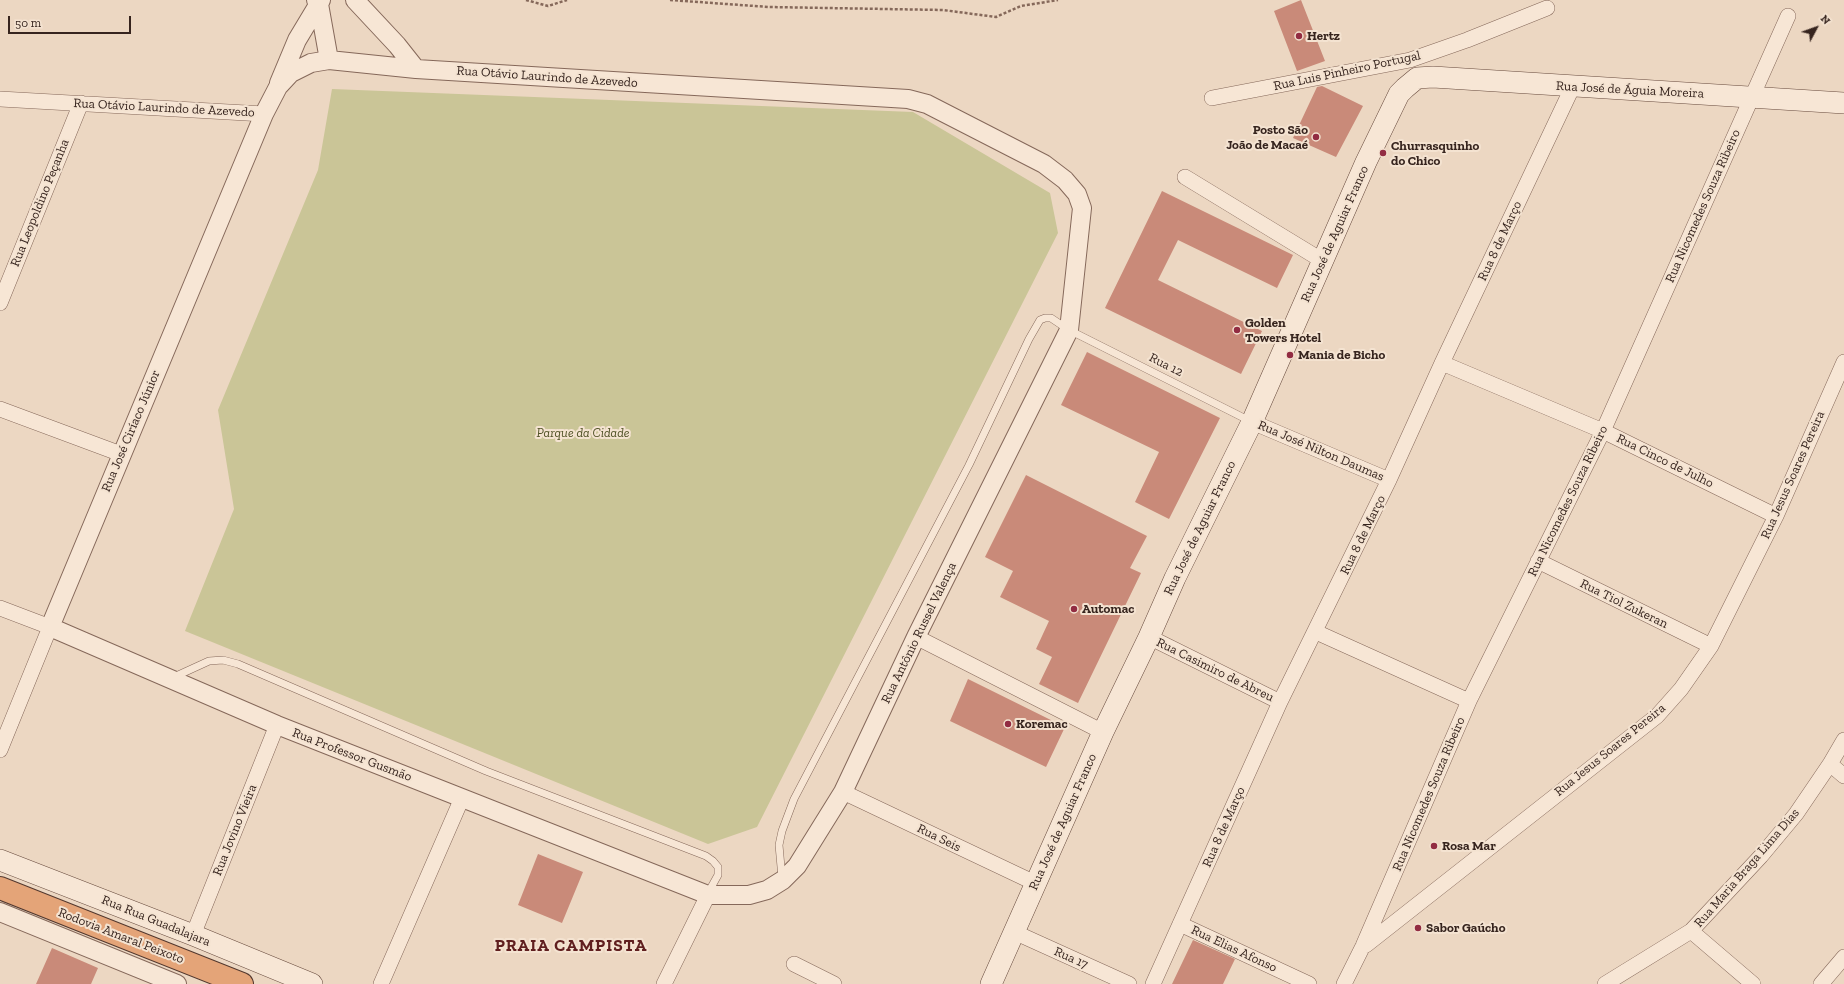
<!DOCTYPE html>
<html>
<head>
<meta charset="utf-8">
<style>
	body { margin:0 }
	#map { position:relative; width:1844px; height:984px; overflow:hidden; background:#ecd7c2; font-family:"Zilla Slab",serif }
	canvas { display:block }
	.north { position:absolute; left:1796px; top:8px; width:40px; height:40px; -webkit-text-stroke:3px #f4e3d1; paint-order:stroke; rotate:49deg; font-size:11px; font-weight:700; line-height:16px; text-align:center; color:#36241e }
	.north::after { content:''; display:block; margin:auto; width:14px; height:18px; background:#36241e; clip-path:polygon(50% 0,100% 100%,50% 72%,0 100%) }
	.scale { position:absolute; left:8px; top:16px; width:123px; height:18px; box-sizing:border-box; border:2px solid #36241e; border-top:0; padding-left:5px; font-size:12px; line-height:14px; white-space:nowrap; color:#36241e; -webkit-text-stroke:3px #f4e3d1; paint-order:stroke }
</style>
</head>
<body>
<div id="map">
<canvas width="1844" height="984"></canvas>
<div class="north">N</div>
<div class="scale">50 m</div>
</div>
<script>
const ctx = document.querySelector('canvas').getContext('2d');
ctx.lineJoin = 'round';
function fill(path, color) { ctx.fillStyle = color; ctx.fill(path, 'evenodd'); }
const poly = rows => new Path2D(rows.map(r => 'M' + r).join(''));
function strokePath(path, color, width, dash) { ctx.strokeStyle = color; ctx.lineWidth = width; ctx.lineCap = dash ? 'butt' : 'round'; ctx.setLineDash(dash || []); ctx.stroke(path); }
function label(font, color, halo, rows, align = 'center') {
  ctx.font = font + ' "Zilla Slab",serif'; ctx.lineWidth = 4; ctx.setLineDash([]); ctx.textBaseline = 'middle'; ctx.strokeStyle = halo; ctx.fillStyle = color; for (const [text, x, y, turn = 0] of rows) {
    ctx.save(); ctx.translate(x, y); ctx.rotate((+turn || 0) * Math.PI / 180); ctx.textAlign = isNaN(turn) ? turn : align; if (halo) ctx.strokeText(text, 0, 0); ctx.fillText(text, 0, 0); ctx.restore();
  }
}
const green = poly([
	[332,89,913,112,1050,193,1058,233,757,827,708,844,185,631,234,509,218,410,318,170]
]);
const building = poly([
	[1301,0,1325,61,1297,71,1274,11],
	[1322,86,1363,106,1336,157,1293,138,1317,87],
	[1162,191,1293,255,1277,288,1178,240,1158,280,1262,331,1241,374,1105,308],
	[1087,352,1220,418,1169,519,1135,502,1159,452,1061,405],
	[1026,475,1147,536,1130,568,1141,573,1078,703,1039,684,1052,657,1036,649,1049,621,1000,597,1013,571,985,557],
	[968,679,1065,727,1046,767,950,721],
	[538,854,583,872,562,923,518,905],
	[1193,940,1235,959,1223,984,1172,984],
	[52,948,98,968,91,984,36,984]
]);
const path = poly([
	[526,0,548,6,567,0],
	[670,0,769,7,943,10,996,17,1021,6,1058,0]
]);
const service = poly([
	[174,677,209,661,223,660,238,664,486,771,706,856,713,861,718,867,718,875,708,893],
	[782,878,779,845,782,831,794,799,969,465,1029,339,1040,320,1045,318,1051,318,1069,330,1250,421]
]);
const minor = poly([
	[1212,98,1410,60,1467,40,1547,8],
	[0,99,264,114],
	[1185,177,1323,261],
	[0,303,81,103],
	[1442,363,1603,431,1776,516],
	[0,409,121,454],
	[1252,422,1389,480],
	[1538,561,1711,646],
	[0,608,50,627,0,750],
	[1316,632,1469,701],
	[916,637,1103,732],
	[1149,637,1280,702],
	[1830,764,1844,776],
	[843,792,1035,883],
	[1180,924,1309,984],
	[1691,931,1753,984],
	[1014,932,1129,984],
	[193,935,277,725],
	[1366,945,1657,716,1681,689,1711,646,1776,516,1844,362],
	[794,964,834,984],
	[381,984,462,798],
	[664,984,708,895],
	[1153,984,1280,702,1389,480,1442,363,1573,86],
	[1344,984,1363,946,1469,701,1603,431,1788,16],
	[1605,984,1691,931,1761,856,1796,814,1830,764,1844,740],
	[1821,984,1844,957]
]);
const tertiary = poly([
	[316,0,319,4,329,60],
	[355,0,397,45,416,69],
	[329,60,416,69,908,99,927,104,1044,164,1065,180,1077,194,1082,208,1069,330,916,637,843,792,797,866,783,880,767,890,749,895,708,895,277,725,50,627,264,114,278,87,291,73,311,63,329,60],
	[279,83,297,40,321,0],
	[0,912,177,984]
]);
const secondary = poly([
	[0,860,193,935,312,984],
	[991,984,1103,732,1149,637,1175,578,1252,422,1366,162,1399,94,1405,88,1417,78,1433,77,1844,103]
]);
const trunk = poly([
	[0,888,242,984]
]);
const markers = [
	[1299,36,4,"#922c42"],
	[1316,137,4,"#922c42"],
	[1383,153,4,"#922c42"],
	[1237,330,4,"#922c42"],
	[1290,355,4,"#922c42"],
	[1074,609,4,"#922c42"],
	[1008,724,4,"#922c42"],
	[1434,846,4,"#922c42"],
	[1418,928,4,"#922c42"]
];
const poiNames = [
	["Hertz",1307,36],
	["Posto São",1308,130,"right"],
	["João de Macaé",1308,145,"right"],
	["Churrasquinho",1391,146],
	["do Chico",1391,161],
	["Golden",1245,323],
	["Towers Hotel",1245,338],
	["Mania de Bicho",1298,355],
	["Automac",1082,609],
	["Koremac",1016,724],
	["Rosa Mar",1442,846],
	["Sabor Gaúcho",1426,928]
];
const streetNames = [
	["Rua Luis Pinheiro Portugal",1347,71,-12],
	["Rua Otávio Laurindo de Azevedo",547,77,4],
	["Rua José de Águia Moreira",1630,90,3],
	["Rua Otávio Laurindo de Azevedo",164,108,3],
	["Rua Leopoldino Peçanha",40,203,-68],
	["Rua Nicomedes Souza Ribeiro",1703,206,-66],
	["Rua José de Aguiar Franco",1335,234,-66],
	["Rua 8 de Março",1500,241,-65],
	["Rua 12",1166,365,27],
	["Rua José Ciríaco Júnior",131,431,-67],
	["Rua José Nilton Daumas",1321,451,23],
	["Rua Cinco de Julho",1665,461,26],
	["Rua Jesus Soares Pereira",1793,475,-66],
	["Rua Nicomedes Souza Ribeiro",1568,501,-64],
	["Rua José de Aguiar Franco",1200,528,-64],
	["Rua 8 de Março",1363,535,-64],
	["Rua Tiol Zukeran",1624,604,26],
	["Rua Antônio Russel Valença",919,633,-64],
	["Rua Casimiro de Abreu",1215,670,26],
	["Rua Jesus Soares Pereira",1610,750,-39],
	["Rua Professor Gusmão",352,755,21],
	["Rua Nicomedes Souza Ribeiro",1429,794,-67],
	["Rua José de Aguiar Franco",1063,822,-66],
	["Rua 8 de Março",1224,827,-66],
	["Rua Jovino Vieira",235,830,-68],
	["Rua Seis",939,838,26],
	["Rua Maria Braga Lima Dias",1747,868,-49],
	["Rua Rua Guadalajara",156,921,22],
	["Rodovia Amaral Peixoto",121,936,21],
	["Rua Elias Afonso",1234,949,25],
	["Rua 17",1071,958,24]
];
const parkNames = [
	["Parque da Cidade",583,433]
];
const districtNames = [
	["PRAIA CAMPISTA",571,946]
];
fill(green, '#cac597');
fill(building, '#c98a79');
strokePath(service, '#85685a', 8);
strokePath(minor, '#85685a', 16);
strokePath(tertiary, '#85685a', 20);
strokePath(secondary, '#674a3d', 22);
strokePath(trunk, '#53382e', 24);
strokePath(path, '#85685a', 2.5, [3, 2]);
strokePath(service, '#f7e6d5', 7);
strokePath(minor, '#f7e6d5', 15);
strokePath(tertiary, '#f7e6d5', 18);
strokePath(secondary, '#f7e6d5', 21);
strokePath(trunk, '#e4a478', 22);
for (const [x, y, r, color] of markers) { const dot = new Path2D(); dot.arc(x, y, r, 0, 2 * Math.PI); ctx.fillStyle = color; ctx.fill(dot); strokePath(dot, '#f4e3d1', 1.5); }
label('bold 13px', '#36241e', '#f4e3d1', poiNames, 'left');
label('13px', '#36241e', '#f4e3d1', streetNames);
label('italic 13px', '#4f5125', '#f4e3d1', parkNames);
ctx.letterSpacing = '1px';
label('bold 17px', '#601f1f', '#f4e3d1', districtNames);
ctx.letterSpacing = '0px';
</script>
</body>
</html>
